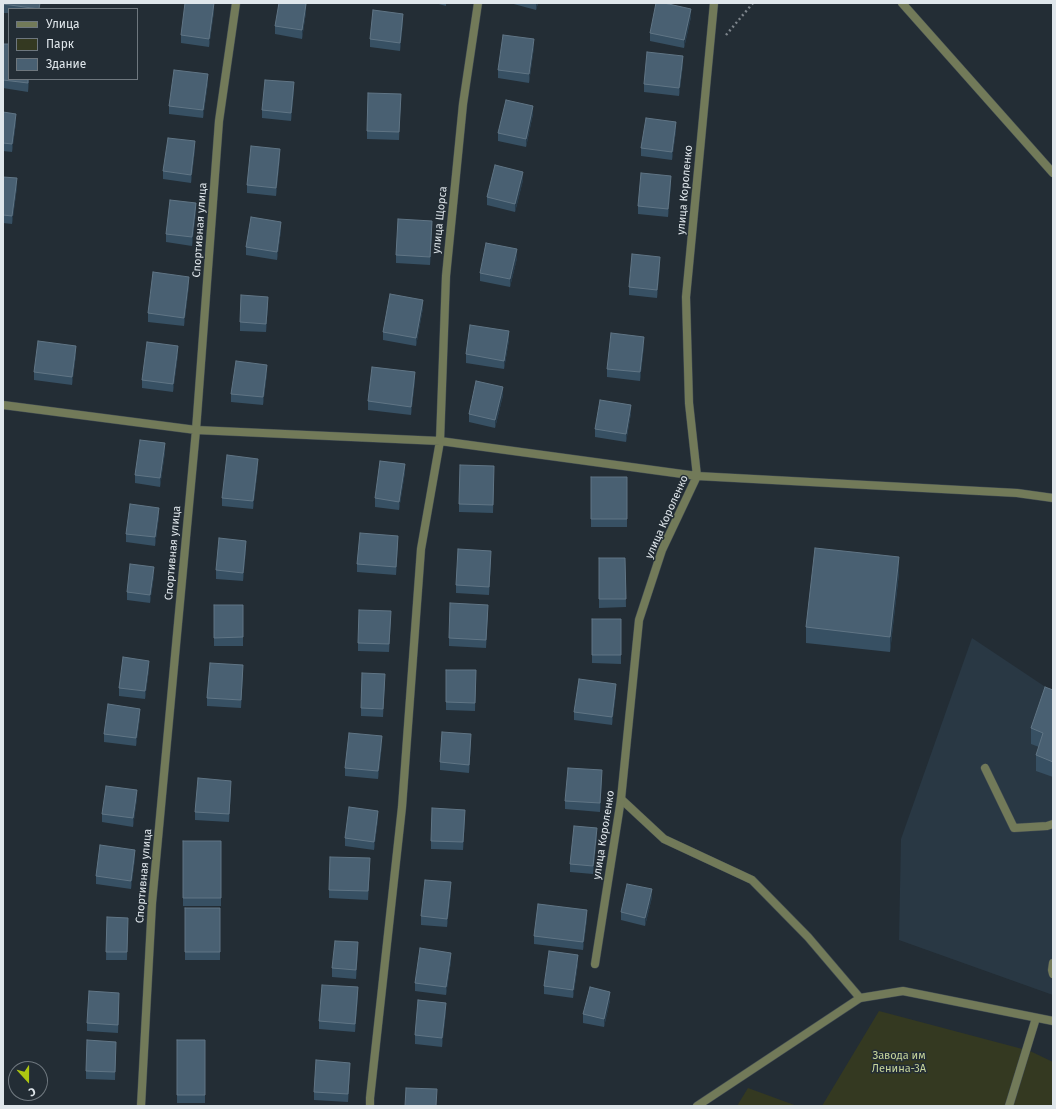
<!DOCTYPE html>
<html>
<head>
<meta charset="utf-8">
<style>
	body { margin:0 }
	#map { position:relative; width:1056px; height:1109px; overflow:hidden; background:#232d35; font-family:"Fira Sans",sans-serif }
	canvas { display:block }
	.frame { position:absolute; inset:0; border:4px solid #dfe6eb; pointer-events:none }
	.legend { position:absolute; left:8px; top:8px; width:130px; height:72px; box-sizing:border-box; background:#232d35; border:1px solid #6e777e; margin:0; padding:5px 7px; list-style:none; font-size:12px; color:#dfe6eb }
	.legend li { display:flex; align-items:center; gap:8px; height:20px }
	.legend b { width:20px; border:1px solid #6e777e }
	.north { position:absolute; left:8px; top:1061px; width:40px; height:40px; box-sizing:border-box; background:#232d35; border:1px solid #6e777e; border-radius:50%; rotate:159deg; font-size:11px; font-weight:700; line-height:16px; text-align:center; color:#dfe6eb }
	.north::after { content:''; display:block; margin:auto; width:14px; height:18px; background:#acc611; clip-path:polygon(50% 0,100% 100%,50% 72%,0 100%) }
</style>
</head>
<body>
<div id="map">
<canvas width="1056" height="1109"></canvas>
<div class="frame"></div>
<ul class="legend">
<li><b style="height:5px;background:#727a59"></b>Улица</li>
<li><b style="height:11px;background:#343921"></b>Парк</li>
<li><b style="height:11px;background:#496072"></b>Здание</li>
</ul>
<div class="north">С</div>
</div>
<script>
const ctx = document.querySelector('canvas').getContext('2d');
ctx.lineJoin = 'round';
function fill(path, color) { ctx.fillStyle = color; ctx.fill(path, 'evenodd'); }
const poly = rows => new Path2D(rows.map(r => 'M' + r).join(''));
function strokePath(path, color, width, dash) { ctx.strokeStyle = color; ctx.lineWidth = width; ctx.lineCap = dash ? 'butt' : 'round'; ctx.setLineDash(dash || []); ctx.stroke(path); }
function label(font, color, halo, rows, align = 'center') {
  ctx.font = font + ' "Fira Sans",sans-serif'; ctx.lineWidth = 3; ctx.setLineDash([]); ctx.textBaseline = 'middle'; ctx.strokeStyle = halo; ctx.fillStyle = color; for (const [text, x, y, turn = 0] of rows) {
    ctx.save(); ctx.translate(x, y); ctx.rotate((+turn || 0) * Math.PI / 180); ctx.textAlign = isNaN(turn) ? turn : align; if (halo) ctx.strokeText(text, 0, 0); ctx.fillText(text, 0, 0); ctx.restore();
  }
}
const built = poly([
	[972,638,1053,692,1053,995,899,940,901,839]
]);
const green = poly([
	[879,1011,1030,1051,1053,1062,1053,1106,822,1106],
	[748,1088,797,1106,737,1106]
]);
const path = poly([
	[726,35,753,3]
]);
const service = poly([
	[902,3,1053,173],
	[985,768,1014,828,1047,826,1053,824],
	[621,799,664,839,752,880,808,937,860,998],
	[1053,963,1052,970,1053,974],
	[1009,1106,1036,1018]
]);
const minor = poly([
	[3,405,196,430,440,441,697,476,1017,493,1053,498],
	[595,964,621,799,639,620,662,550,697,476,689,403,686,297,714,3],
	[141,1106,152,903,196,430,219,121,236,3],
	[370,1106,370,1098,402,807,421,549,440,441,446,276,463,104,478,3],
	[697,1106,860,998,903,991,1053,1021]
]);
const wall = poly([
	[3,3,40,9,9,9,9,13,3,13],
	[435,3,446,3,446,6],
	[510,3,538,3,536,10],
	[214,11,209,47,181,43,181,35],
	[306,12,302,39,275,34,275,26],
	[691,17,684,48,650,41,650,33],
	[403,22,400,51,370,47,370,39],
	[3,47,9,79,29,79,28,92,3,88],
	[534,47,529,83,498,78,498,70],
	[683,64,679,96,644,92,644,84],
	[208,82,203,118,169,114,169,106],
	[294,90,291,121,262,118,262,110],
	[401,94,399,140,367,139,367,131],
	[3,112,16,122,12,152,3,151],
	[533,114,526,147,498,141,498,133],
	[676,130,672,160,641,156,641,148],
	[195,149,191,183,163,179,163,171],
	[280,157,276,196,247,193,247,185],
	[3,177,17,187,12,224,3,223],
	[523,180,515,212,487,205,487,197],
	[671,184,668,217,638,214,638,206],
	[196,211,192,246,166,242,166,234],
	[281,230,277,260,246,255,246,247],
	[432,230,430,265,396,263,396,255],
	[517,258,510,287,480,281,480,273],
	[660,265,657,298,629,295,629,287],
	[189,285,184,326,148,322,148,313],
	[268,305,266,332,240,331,240,322],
	[423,308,416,346,383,340,383,332],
	[509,340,504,369,466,363,466,354],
	[644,345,640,381,607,377,607,369],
	[76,354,72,385,34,380,34,372],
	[178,354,173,392,142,388,142,380],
	[267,373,263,405,231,402,231,394],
	[415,380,411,415,368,410,368,401],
	[503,395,495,428,469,422,469,414],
	[631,413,626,442,595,437,595,429],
	[165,452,160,487,135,483,135,475],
	[258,467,253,509,222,506,222,498],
	[405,472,399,510,375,507,375,498],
	[494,474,493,513,459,512,459,504],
	[591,477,627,477,627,527,591,527],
	[159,516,155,546,126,542,126,534],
	[398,544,396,575,357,572,357,564],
	[246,549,243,581,216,579,216,570],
	[599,558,625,558,626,607,599,608],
	[491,559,489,595,456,593,456,585],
	[899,573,890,652,806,643,806,627],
	[154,575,150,603,127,600,127,592],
	[214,605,243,605,243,646,214,646],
	[488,613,486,648,449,646,449,638],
	[391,619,389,652,358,651,358,643],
	[592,619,621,619,621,664,592,663],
	[149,669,145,699,119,696,119,688],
	[446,670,476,670,475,711,446,710],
	[243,673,241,708,207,706,207,698],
	[385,682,383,717,361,716,361,708],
	[1053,690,1053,777,1036,771,1036,755,1039,747,1031,744,1031,728],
	[616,692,612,725,574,720,574,712],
	[140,717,136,746,104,742,104,734],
	[471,743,469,773,440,770,440,762],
	[382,744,378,779,345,776,345,768],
	[602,779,600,812,565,809,565,801],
	[231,789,229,822,195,820,195,812],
	[137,798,133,827,102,822,102,814],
	[465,818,463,850,431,849,431,841],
	[378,819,374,850,345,846,345,838],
	[597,836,593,874,570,872,570,864],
	[183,841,221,841,221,906,183,906],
	[135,858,131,889,96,884,96,876],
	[370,867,368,900,329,898,329,890],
	[451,891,447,927,421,925,421,916],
	[652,897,645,926,621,920,621,912],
	[185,908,220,908,220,960,185,960],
	[107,917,128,918,127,960,106,960],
	[587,918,583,950,534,944,534,936],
	[358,950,356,979,332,977,332,968],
	[451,961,446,995,415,991,415,983],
	[578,963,573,998,544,994,544,986],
	[358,996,355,1032,319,1029,319,1021],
	[610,1000,604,1027,583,1023,583,1014],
	[119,1001,118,1033,87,1031,87,1023],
	[446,1011,442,1047,415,1044,415,1035],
	[177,1040,205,1040,205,1103,177,1103],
	[116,1050,115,1080,86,1079,86,1071],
	[350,1071,348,1102,314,1100,314,1092]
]);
const shadedWall = poly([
	[214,3,214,11,209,47,209,39],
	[536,3,538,3,536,10],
	[306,4,306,12,302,39,302,30],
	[691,9,691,17,684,48,684,40],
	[403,14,403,22,400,51,400,43],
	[534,39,534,47,529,83,529,74],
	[683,56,683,64,679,96,679,88],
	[208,74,208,82,203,118,203,110],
	[28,79,29,79,28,92],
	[294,82,294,90,291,121,291,113],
	[533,106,533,114,526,147,526,139],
	[16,114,16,122,12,152,12,144],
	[676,122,676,130,672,160,672,152],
	[195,141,195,149,191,183,191,175],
	[280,149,280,157,276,196,276,188],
	[523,172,523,180,515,212,515,204],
	[671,176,671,184,668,217,668,209],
	[17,178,17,187,12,224,12,216],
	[196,203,196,211,192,246,192,237],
	[432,221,432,230,430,265,430,257],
	[281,222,281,230,277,260,277,252],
	[517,249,517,258,510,287,510,279],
	[660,257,660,265,657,298,657,290],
	[189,277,189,285,184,326,184,318],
	[268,297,268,305,266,332,266,324],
	[423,300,423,308,416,346,416,338],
	[509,331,509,340,504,369,504,361],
	[644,337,644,345,640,381,640,372],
	[76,346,76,354,72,385,72,377],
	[178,346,178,354,173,392,173,384],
	[267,365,267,373,263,405,263,397],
	[415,372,415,380,411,415,411,407],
	[503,387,503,395,495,428,495,420],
	[631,405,631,413,626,442,626,434],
	[165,443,165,452,160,487,160,478],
	[258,459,258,467,253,509,253,501],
	[405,464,405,472,399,510,399,502],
	[159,508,159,516,155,546,155,537],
	[398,536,398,544,396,575,396,567],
	[246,541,246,549,243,581,243,573],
	[491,551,491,559,489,595,489,587],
	[899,557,899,573,890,652,890,637],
	[154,567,154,575,150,603,150,595],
	[149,661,149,669,145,699,145,691],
	[243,665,243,673,241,708,241,700],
	[616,684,616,692,612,725,612,717],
	[140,709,140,717,136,746,136,738],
	[471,734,471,743,469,773,469,765],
	[382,736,382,744,378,779,378,771],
	[602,770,602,779,600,812,600,803],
	[231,781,231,789,229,822,229,814],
	[137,790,137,798,133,827,133,818],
	[465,810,465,818,463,850,463,842],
	[378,811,378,819,374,850,374,842],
	[597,828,597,836,593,874,593,866],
	[135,850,135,858,131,889,131,881],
	[451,882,451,891,447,927,447,919],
	[652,889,652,897,645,926,645,918],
	[587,910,587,918,583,950,583,942],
	[358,942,358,950,356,979,356,970],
	[451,953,451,961,446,995,446,987],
	[578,955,578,963,573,998,573,990],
	[358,987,358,996,355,1032,355,1024],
	[610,992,610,1000,604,1027,604,1019],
	[119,993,119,1001,118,1033,118,1025],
	[446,1003,446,1011,442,1047,442,1038],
	[350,1063,350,1071,348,1102,348,1094]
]);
const building = poly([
	[3,3,40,3,39,9,3,4,3,3],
	[185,3,214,3,209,39,181,35,185,3],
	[279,3,302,3,306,4,302,30,275,26,279,3],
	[656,3,664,3,691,9,684,40,650,33,656,3],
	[373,10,403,14,400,43,370,39,373,10],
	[503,35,534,39,529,74,498,70,503,35],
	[3,44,9,44,9,79,28,79,28,83,3,80,3,44],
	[647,52,683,56,679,88,644,84,647,52],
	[174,70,208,74,203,110,169,106,174,70],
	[265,80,294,82,291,113,262,110,265,80],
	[368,93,401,94,399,132,367,131,368,93],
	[506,100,533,106,526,139,498,133,506,100],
	[3,112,16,114,12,144,3,143,3,112],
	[646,118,676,122,672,152,641,148,646,118],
	[168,138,195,141,191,175,163,171,168,138],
	[251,146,280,149,276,188,247,185,251,146],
	[495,165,523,172,515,204,487,197,495,165],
	[641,173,671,176,668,209,638,206,641,173],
	[3,177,17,178,12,216,3,215,3,177],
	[170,200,196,203,192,237,166,234,170,200],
	[251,217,281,222,277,252,246,247,251,217],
	[398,219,432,221,430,257,396,255,398,219],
	[486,243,517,249,510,279,480,273,486,243],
	[632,254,660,257,657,290,629,287,632,254],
	[153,272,189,277,184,318,148,313,153,272],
	[390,294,423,300,416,338,383,332,390,294],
	[241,295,268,297,266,324,240,322,241,295],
	[470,325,509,331,504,361,466,354,470,325],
	[611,333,644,337,640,372,607,369,611,333],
	[38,341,76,346,72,377,34,372,38,341],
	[147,342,178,346,173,384,142,380,147,342],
	[236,361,267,365,263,397,231,394,236,361],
	[372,367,415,372,411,407,368,401,372,367],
	[476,381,503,387,495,420,469,414,476,381],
	[600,400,631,405,626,434,595,429,600,400],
	[140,440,165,443,160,478,135,475,140,440],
	[227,455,258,459,253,501,222,498,227,455],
	[380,461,405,464,399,502,375,498,380,461],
	[460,465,494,466,493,505,459,504,460,465],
	[591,477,627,477,627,519,591,519,591,477],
	[130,504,159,508,155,537,126,534,130,504],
	[360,533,398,536,396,567,357,564,360,533],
	[219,538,246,541,243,573,216,570,219,538],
	[815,548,899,557,890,637,806,627,815,548],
	[458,549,491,551,489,587,456,585,458,549],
	[599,558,625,558,626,599,599,599,599,558],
	[130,564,154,567,150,595,127,592,130,564],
	[450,603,488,605,486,640,449,638,450,603],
	[214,605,243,605,243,637,214,638,214,605],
	[359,610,391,611,389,644,358,643,359,610],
	[592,619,621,619,621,655,592,655,592,619],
	[123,657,149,661,145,691,119,688,123,657],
	[210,663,243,665,241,700,207,698,210,663],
	[446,670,476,670,475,703,446,702,446,670],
	[362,673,385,674,383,709,361,708,362,673],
	[579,679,616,684,612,717,574,712,579,679],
	[1045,687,1053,690,1053,762,1036,755,1043,733,1031,728,1045,687],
	[108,704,140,709,136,738,104,734,108,704],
	[442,732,471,734,469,765,440,762,442,732],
	[349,733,382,736,378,771,345,768,349,733],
	[568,768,602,770,600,803,565,801,568,768],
	[198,778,231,781,229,814,195,812,198,778],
	[106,786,137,790,133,818,102,814,106,786],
	[349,807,378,811,374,842,345,838,349,807],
	[432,808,465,810,463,842,431,841,432,808],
	[574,826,597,828,593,866,570,864,574,826],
	[183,841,221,841,221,898,183,898,183,841],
	[100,845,135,850,131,881,96,876,100,845],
	[330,857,370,858,368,891,329,890,330,857],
	[425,880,451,882,447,919,421,916,425,880],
	[627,884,652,889,645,918,621,912,627,884],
	[538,904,587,910,583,942,534,936,538,904],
	[185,908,220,908,220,952,185,952,185,908],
	[107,917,128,918,127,952,106,952,107,917],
	[335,941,358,942,356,970,332,968,335,941],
	[420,948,451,953,446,987,415,983,420,948],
	[549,951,578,955,573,990,544,986,549,951],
	[322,985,358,987,355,1024,319,1021,322,985],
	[590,987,610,992,604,1019,583,1014,590,987],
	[89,991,119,993,118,1025,87,1023,89,991],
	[418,1000,446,1003,442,1038,415,1035,418,1000],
	[87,1040,116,1042,115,1072,86,1071,87,1040],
	[177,1040,205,1040,205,1095,177,1095,177,1040],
	[316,1060,350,1063,348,1094,314,1092,316,1060],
	[406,1088,437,1089,436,1106,405,1106,406,1088]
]);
const streetNames = [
	["улица Короленко",685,190,-85],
	["улица Щорса",440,220,-84],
	["Спортивная улица",200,230,-86],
	["улица Короленко",667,517,-66],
	["Спортивная улица",173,553,-85],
	["улица Короленко",604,835,-81],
	["Спортивная улица",144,876,-85]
];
const parkNames = [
	["Завода им",899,1056],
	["Ленина-3А",899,1069]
];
fill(built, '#293844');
fill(green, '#343921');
strokePath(service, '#414b52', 9);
strokePath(minor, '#414b52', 9);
strokePath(path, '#7c848b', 2.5, [2, 3]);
strokePath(service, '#727a59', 8);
strokePath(minor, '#727a59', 8);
fill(wall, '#375063');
fill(shadedWall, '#273b4b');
fill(building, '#496072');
strokePath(building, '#607585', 1);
label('11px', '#dfe6eb', '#232d35', streetNames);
label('11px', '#c6d49a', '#232d35', parkNames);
</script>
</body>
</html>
